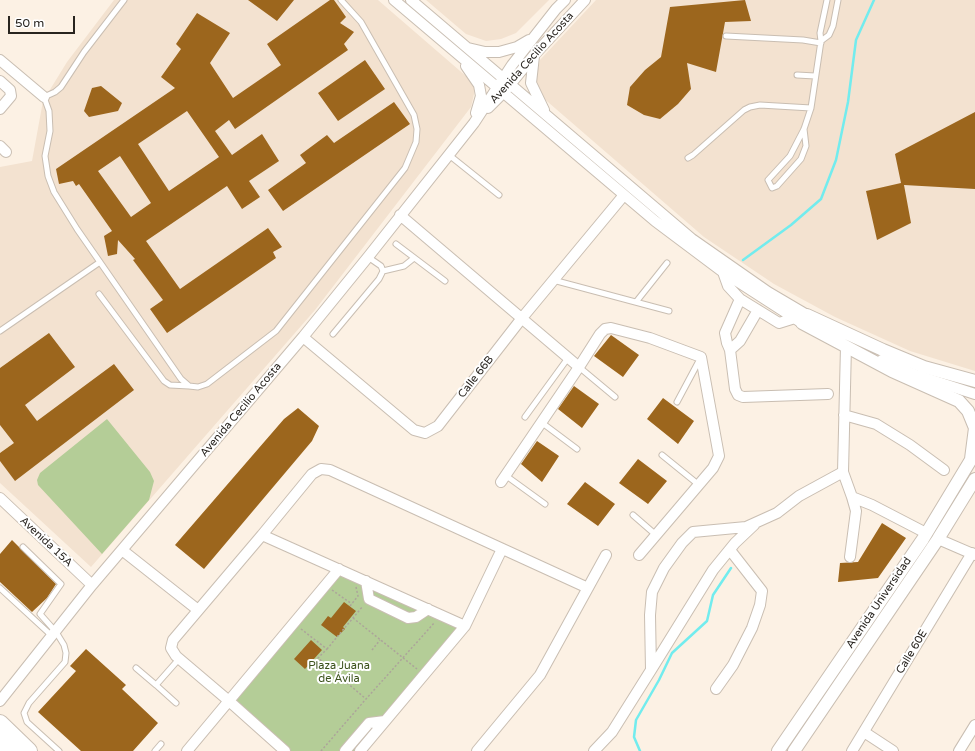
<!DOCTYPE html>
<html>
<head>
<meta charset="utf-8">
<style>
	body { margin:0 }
	#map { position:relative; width:975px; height:751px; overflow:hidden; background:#fcf1e4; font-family:"Varela Round",sans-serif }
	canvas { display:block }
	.scale { position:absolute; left:8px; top:16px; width:67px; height:18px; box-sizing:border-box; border:2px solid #28241f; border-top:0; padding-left:5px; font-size:12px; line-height:14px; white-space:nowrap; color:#28241f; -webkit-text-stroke:3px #fff; paint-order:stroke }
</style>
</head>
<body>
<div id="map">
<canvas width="975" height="751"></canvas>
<div class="scale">50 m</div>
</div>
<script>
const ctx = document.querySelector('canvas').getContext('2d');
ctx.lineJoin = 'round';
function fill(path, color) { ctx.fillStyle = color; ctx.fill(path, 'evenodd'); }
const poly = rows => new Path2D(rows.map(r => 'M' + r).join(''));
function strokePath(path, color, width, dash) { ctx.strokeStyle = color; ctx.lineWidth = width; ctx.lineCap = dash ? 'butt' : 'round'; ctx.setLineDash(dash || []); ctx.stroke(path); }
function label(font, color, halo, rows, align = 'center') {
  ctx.font = font + ' "Varela Round",sans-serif'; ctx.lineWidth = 4; ctx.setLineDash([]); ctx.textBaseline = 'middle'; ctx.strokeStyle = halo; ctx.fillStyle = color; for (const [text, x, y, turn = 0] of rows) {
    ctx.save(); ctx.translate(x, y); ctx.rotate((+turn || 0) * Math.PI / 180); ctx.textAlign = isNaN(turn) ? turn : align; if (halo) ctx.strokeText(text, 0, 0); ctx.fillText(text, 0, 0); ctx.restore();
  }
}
const built = poly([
	[114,0,378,0,467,77,474,86,474,94,471,107,315,310,91,567,0,483,0,167,32,161,43,101,67,62],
	[426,0,549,0,516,33,501,39,486,41,466,34],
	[596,0,975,0,975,371,910,351,835,317,774,284,704,237,541,96,536,79,540,60]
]);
const green = poly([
	[107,419,150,472,154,481,149,500,102,554,38,485,37,480,40,473],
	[340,571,462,626,357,751,288,751,232,701]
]);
const stream = poly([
	[743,260,791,225,821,199,836,160,848,102,856,40,874,0],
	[640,751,634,737,636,720,659,680,672,653,707,621,713,595,731,568]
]);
const building = poly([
	[248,0,294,0,277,21],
	[330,0,334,0,346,17,340,23,354,32,344,44,348,50,235,129,229,120,215,131,232,155,262,134,279,161,249,181,260,197,242,209,227,186,146,241,180,289,268,228,282,247,273,252,276,258,167,333,150,309,163,300,133,260,135,259,118,240,117,254,108,256,104,236,112,231,79,184,76,186,73,181,59,184,56,169,175,88,161,77,181,49,176,44,197,13,230,33,210,63,233,98,281,65,267,44],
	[187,111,219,157,169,191,138,144],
	[120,156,151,203,131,217,98,171],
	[745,0,751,21,725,22,716,72,687,63,691,89,678,104,660,119,644,115,627,105,630,87,645,70,661,57,670,7],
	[365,60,385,89,338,121,318,93],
	[101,86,122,103,118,111,89,117,84,111,92,88],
	[394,102,410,124,283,211,268,190,306,163,300,155,327,135,334,143],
	[975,112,975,189,904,185,911,223,877,240,866,191,901,183,895,154],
	[49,333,75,367,25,405,37,421,114,364,134,390,15,481,0,461,0,453,14,443,0,425,0,368],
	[611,335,639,355,623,377,594,356],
	[574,386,599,404,582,428,558,409],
	[663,398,694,421,678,444,647,419],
	[298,408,319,426,312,441,204,569,175,545,284,419],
	[537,441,559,456,542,482,521,464],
	[638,459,667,481,648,504,619,483],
	[585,482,615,504,598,526,567,504],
	[882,523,906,538,878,578,838,582,840,563,858,562],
	[12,540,56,584,47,598,32,612,0,582,0,554],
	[344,602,356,611,343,627,345,629,337,637,321,625,328,616,331,618],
	[311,640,322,650,305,669,294,659],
	[86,649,126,685,122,689,158,723,133,751,81,751,38,712,76,671,70,666]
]);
const path = poly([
	[332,590,352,604],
	[350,606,358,596,356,587],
	[353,618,417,669],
	[301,629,327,649,318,658,366,699,435,622],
	[327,649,363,606],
	[372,650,380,640],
	[321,751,366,699]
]);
const service = poly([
	[124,0,84,52,61,87,55,92,44,97,49,111,50,131,45,156,48,176,54,192,77,229,181,379,189,386,198,387,207,384,276,331,405,168,416,142,417,129,414,115,361,22,341,0],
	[726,36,803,40,821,43],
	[821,41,829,35,833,26,838,0],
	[797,75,815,76],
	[804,129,806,146,801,159,777,186,772,188,768,180,790,156,804,129,811,108,821,41,820,33,827,0],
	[449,155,499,195],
	[688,158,693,155,744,110,750,107,760,105,811,108],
	[396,244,445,281],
	[383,271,404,266,414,258],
	[553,280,669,311],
	[99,294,164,381,170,385,189,386],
	[636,302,667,263],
	[0,331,100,262],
	[333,334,379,279,383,271,381,266,368,257],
	[579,367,615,397],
	[677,402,700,359],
	[525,417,568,358],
	[541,422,577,449],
	[662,455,699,485],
	[505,475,545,504],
	[633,515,656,535],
	[23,547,61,584,40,614,56,632,64,645,66,653,65,662,29,703,24,713,27,722,59,751],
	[0,588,52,636],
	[136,668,156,685],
	[176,703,156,685,179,659],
	[155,751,161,744]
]);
const minor = poly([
	[394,0,655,221,723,272,802,323,809,324],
	[411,0,692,239,768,292,807,315,812,320],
	[468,48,485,52,499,52,517,47,529,40],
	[534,56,531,83,544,110],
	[0,60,44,97],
	[466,66,479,85,481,96,476,113],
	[0,81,10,90,11,96,0,109],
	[488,108,504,92,535,54,585,0],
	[0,146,6,152],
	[400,215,579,367],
	[723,272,728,286,740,299,779,323,795,318],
	[758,310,740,341,730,350,735,389,738,395,743,397,828,394],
	[303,337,414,430,425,433,438,426,522,318,624,195],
	[730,350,727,343,725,333,740,299],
	[882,360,916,375,975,394],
	[844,415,876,424,910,445,944,470],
	[843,472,852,497,872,505,926,533],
	[501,482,579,367,600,334,605,329,611,328,650,338,701,357,719,456,713,468,639,555],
	[0,498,92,585],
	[262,535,312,474,321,469,330,470,588,588],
	[938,539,975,555],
	[122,550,198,610],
	[850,557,856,511,852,497],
	[366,581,369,599,408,618,416,617,428,609],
	[651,670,713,570,735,543,754,525],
	[716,689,733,665,752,628,760,605,762,591,730,550],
	[0,701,92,585,303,337,368,257,474,123,512,65,556,9,565,0],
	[864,732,893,751],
	[187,751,339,569],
	[285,751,229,701,176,656,171,648,173,640,262,535,465,626],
	[345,751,369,723,385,721],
	[360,751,465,626,502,549],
	[477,751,540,675,606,555],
	[594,751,612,732,651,670,650,615,652,592,664,568,682,543,693,532,746,527,777,513,799,496,843,472,846,346],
	[852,751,972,553],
	[959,751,975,725]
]);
const tertiary = poly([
	[807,315,883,350,924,367,975,381],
	[802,323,892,371,959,401,968,411,975,428,971,459],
	[778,751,923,539,975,453],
	[794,751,938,539,975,479]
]);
const primary = poly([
	[0,723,29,751],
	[0,740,12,751]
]);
const streetNames = [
	["Avenida Cecilio Acosta",532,58,-48],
	["Calle 66B",476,377,-52],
	["Avenida Cecilio Acosta",241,410,-50],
	["Avenida 15A",46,542,43],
	["Avenida Universidad",879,603,-56],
	["Calle 60E",912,652,-59]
];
const parkNames = [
	["Plaza Juana",339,666],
	["de Ávila",339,679]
];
fill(built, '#f3e2d0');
fill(green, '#b4cd97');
strokePath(stream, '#72ecee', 2.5);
fill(building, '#9c661d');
strokePath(service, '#c9beb2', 7);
strokePath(minor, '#c9beb2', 12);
strokePath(tertiary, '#c9beb2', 14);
strokePath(primary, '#c9beb2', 18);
strokePath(path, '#aca49a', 1.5, [2, 2]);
strokePath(service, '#fff', 5);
strokePath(minor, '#fff', 10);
strokePath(tertiary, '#fff', 12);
strokePath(primary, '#fff', 16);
label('11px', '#28241f', '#fff', streetNames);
label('11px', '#3c521c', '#fff', parkNames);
</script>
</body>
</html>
